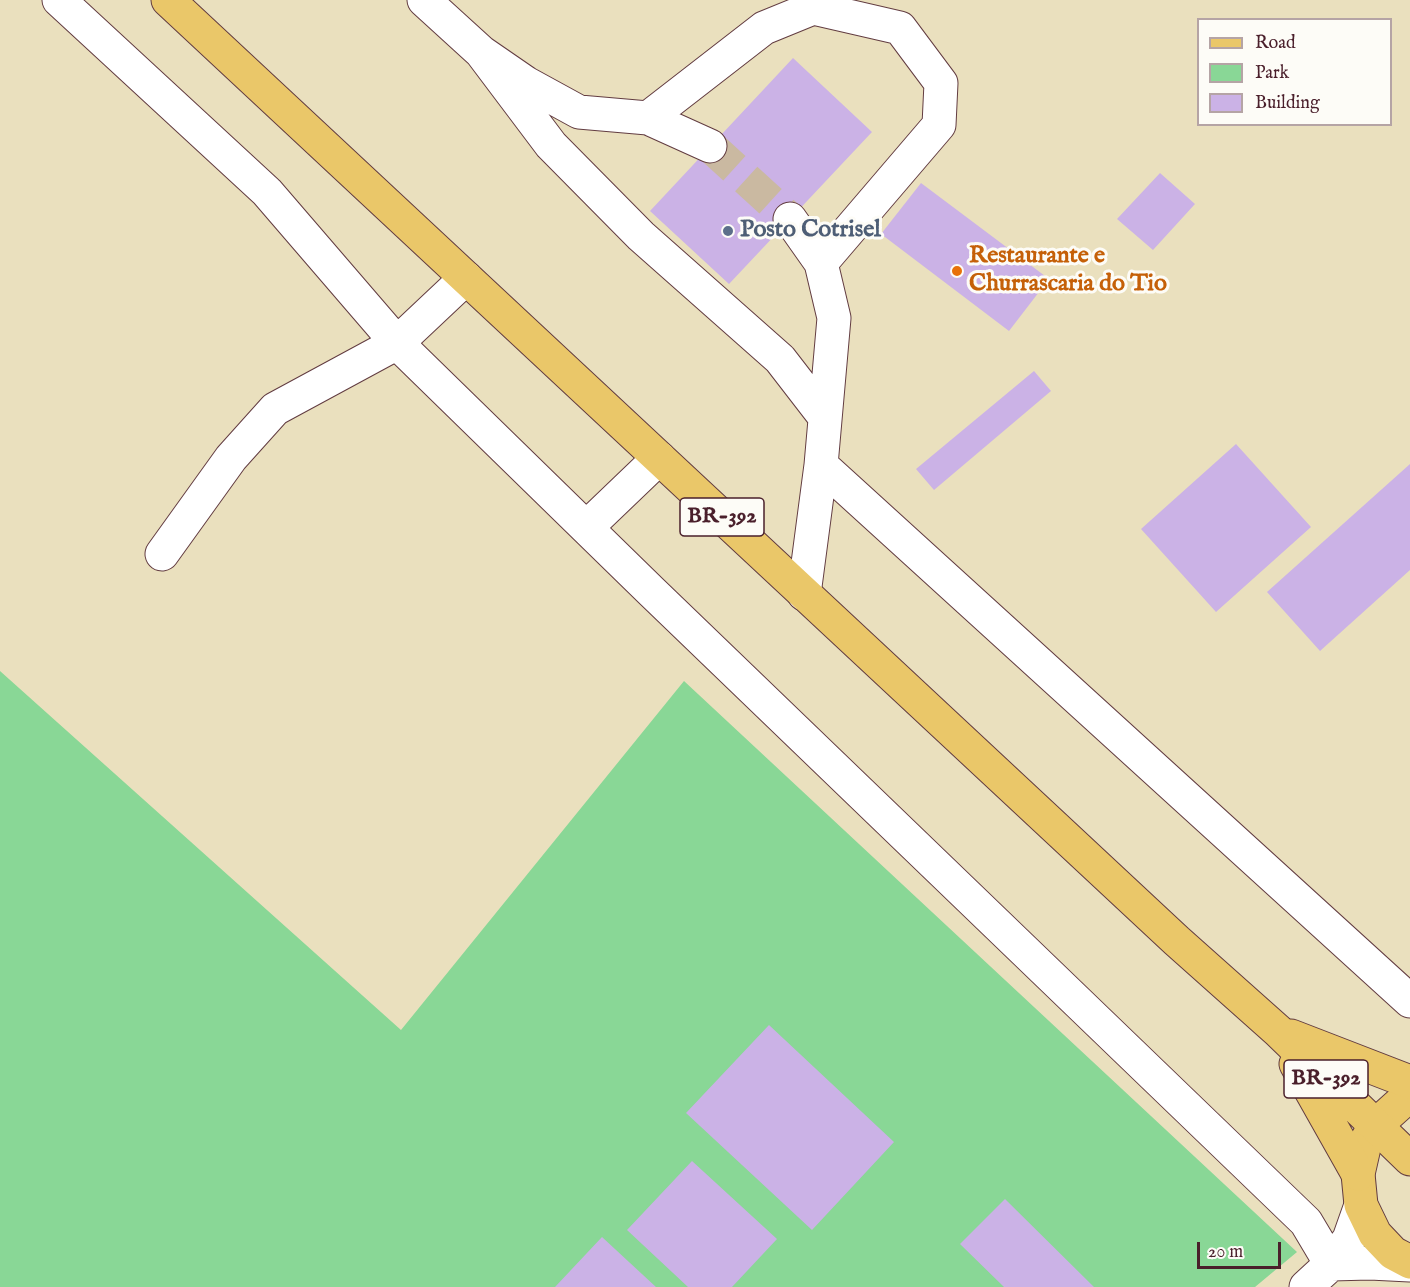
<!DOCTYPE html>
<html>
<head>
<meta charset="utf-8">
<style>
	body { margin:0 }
	#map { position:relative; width:1410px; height:1287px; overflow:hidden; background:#eae0be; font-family:"IM FELL English",serif }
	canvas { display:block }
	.legend { position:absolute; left:1197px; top:18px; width:195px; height:108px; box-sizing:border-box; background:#fdfcf7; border:2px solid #b5a4a5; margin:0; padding:8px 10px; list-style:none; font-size:18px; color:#4a1f2b }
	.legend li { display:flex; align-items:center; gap:12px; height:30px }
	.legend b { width:30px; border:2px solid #b5a4a5 }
	.scale { position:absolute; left:1197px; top:1242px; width:84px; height:27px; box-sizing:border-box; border:3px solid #4a1f2b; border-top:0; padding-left:8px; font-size:18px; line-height:21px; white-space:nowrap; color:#4a1f2b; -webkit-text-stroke:4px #fdfcf7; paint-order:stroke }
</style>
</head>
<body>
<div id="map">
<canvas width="1410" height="1287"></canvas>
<ul class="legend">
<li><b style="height:8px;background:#eac769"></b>Road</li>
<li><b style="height:16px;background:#89d796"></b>Park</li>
<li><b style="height:16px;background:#cbb2e6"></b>Building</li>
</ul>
<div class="scale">20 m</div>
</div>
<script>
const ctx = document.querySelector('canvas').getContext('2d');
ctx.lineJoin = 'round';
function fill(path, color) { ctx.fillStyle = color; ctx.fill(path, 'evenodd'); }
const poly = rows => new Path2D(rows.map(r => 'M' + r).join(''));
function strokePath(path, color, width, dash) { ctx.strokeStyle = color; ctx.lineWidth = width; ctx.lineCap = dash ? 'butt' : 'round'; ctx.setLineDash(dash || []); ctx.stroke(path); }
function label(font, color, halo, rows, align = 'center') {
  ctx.font = font + ' "IM FELL English",serif'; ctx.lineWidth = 6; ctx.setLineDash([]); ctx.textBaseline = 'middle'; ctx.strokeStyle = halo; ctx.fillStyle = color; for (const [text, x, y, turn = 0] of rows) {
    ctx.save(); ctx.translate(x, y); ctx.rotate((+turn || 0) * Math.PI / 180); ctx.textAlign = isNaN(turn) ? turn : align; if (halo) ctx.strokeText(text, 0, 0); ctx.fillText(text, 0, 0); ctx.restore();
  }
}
const green = poly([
	[0,671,401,1030,684,681,1297,1252,1255,1287,0,1287]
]);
const building = poly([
	[793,58,872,132,729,284,650,211],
	[1160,173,1195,204,1153,250,1117,219],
	[921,183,1049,279,1009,331,881,234],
	[1034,371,1051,391,934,490,916,469],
	[1236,444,1311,527,1216,612,1141,529],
	[1410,464,1410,570,1320,651,1267,592],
	[769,1025,894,1142,812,1230,686,1113],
	[692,1161,777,1239,732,1287,688,1287,627,1230],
	[1005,1199,1094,1287,1004,1287,960,1244],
	[602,1237,656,1287,555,1287]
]);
const minorTunnel = poly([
	[710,146,790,219]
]);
const minor = poly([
	[59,0,267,192,397,343,651,591,1306,1222,1331,1264],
	[424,0,481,52,526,83,579,112,648,118,710,146],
	[481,52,551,145,641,236,780,359,824,416],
	[648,118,764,28,813,8,900,28,941,83,939,125,821,263],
	[790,219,821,263,834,318,821,465,804,594],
	[821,465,1410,1001],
	[587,527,659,458],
	[162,554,231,458,275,409,397,343,466,278],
	[1331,1264,1370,1263,1410,1265],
	[1306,1287,1331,1264,1349,1239,1361,1205]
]);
const major = poly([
	[1410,1097,1405,1099,1375,1126,1365,1143,1358,1174,1361,1205,1375,1234,1393,1253,1410,1262]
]);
const highway = poly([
	[168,0,1177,941,1278,1031,1410,1159],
	[1291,1036,1410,1082],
	[1296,1064,1358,1174]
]);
const markers = [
	[728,231,6,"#5c6f8a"],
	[957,271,6,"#e8710a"]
];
const shields = [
	[722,517,84],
	[1326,1079,84]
];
const shieldNames = [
	["BR-392",722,517],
	["BR-392",1326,1079]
];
const serviceNames = [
	["Posto Cotrisel",740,231]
];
const foodNames = [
	["Restaurante e",969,257],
	["Churrascaria do Tio",969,285]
];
fill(green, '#89d796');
fill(building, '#cbb2e6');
strokePath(minorTunnel, '#cab9a1', 33, [33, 16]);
strokePath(minor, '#623c41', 35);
strokePath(major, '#623c41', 35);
strokePath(highway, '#623c41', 35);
strokePath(minor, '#fff', 33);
strokePath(major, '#eac769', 33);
strokePath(highway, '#eac769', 33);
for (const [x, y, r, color] of markers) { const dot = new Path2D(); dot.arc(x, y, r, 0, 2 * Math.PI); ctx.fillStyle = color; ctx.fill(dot); strokePath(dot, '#fdfcf7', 2); }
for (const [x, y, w] of shields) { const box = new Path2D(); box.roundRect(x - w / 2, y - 19, w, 38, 4.5); ctx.fillStyle = '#fdfcf7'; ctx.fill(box); strokePath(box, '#4a1f2b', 1.5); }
label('bold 22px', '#4a1f2b', null, shieldNames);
label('bold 24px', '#4e5e75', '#fdfcf7', serviceNames, 'left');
label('bold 24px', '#c56008', '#fdfcf7', foodNames, 'left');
</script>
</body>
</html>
